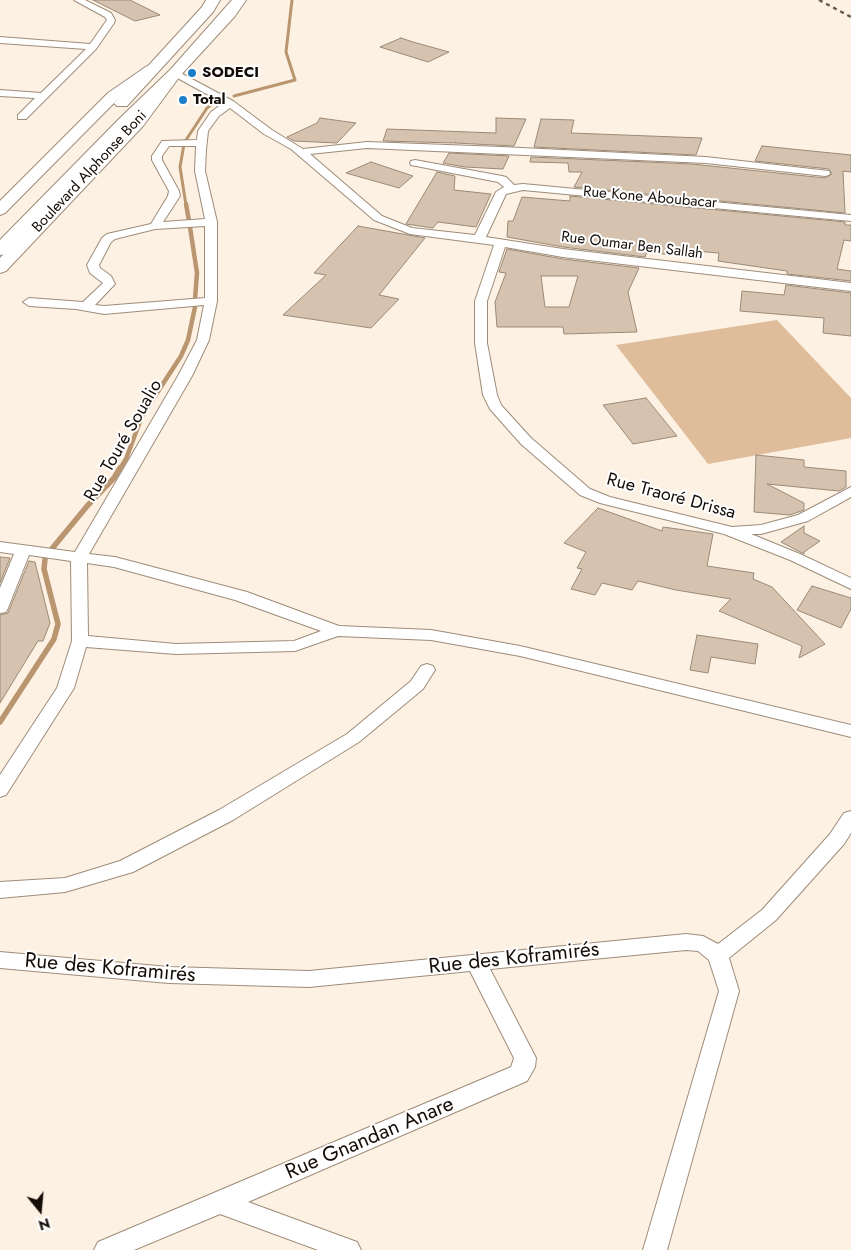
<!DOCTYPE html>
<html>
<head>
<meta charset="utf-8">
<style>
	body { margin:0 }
	#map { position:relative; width:851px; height:1250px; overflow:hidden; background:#fdf1e4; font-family:Jost,sans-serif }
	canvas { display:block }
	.north { position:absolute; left:15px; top:1185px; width:50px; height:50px; -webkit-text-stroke:4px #fff; paint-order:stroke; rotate:163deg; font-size:14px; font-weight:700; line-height:20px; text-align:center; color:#150e08 }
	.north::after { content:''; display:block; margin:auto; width:18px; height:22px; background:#150e08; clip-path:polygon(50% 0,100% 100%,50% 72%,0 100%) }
</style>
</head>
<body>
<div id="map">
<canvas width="851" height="1250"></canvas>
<div class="north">N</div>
</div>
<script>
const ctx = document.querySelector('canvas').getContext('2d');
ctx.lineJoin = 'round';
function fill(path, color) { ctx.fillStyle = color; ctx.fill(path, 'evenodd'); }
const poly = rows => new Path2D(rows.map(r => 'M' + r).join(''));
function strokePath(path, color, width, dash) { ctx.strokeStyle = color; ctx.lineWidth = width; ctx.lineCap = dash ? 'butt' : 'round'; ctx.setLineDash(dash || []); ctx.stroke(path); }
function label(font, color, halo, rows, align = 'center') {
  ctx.font = font + ' Jost,sans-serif'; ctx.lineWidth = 4; ctx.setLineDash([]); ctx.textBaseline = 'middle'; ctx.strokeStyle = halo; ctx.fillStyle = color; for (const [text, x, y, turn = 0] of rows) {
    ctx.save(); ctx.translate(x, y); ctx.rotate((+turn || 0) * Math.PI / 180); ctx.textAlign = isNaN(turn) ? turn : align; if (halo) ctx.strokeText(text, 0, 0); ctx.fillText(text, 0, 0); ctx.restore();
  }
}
const green = poly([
	[777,320,851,398,851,438,708,464,616,345]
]);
const streamFar2 = poly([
	[234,96,295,80,286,52,292,0],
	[186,140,207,108,216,101],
	[184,144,180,167,186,205]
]);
const streamFar1 = poly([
	[186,204,189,221],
	[190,227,197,273,195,299],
	[119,470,126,459,142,416,181,356,188,340,195,307]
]);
const stream = poly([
	[50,551,88,505,114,478,120,468],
	[0,722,54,639,58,624,44,569,45,559]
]);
const building = poly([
	[93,0,130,0,160,15,135,21,93,0],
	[401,38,413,42,449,52,428,62,380,47,401,38],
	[320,118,356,123,337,143,294,141,287,137,317,123,320,118],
	[496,118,526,119,514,146,455,143,456,142,454,143,383,141,387,129,496,133,496,118],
	[541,119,574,120,571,133,702,138,696,155,534,147,541,119],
	[762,146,851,155,851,172,843,171,845,213,574,187,582,172,569,172,568,163,530,162,531,157,692,164,825,178,832,174,829,169,755,161,762,146],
	[449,153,509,156,503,169,465,167,443,163,449,153],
	[371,162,413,176,399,188,346,173,371,162],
	[437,172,455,176,454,190,491,194,476,227,438,222,433,228,406,224,437,172],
	[570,196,845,222,845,225,851,225,851,241,844,240,837,269,851,271,851,281,787,274,787,271,718,261,719,253,683,250,681,256,647,252,645,257,563,247,507,237,508,221,513,221,522,197,570,201,570,196],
	[358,226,425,238,379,295,399,299,371,328,283,315,326,275,314,273,358,226],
	[507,249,563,259,639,268,628,292,637,332,564,334,563,327,497,327,495,302,506,273,499,272,507,249],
	[541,276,578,276,569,307,545,307,541,276],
	[786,285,851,293,851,336,823,333,824,318,740,311,742,291,784,295,786,285],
	[646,398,677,436,633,444,603,405,646,398],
	[756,455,804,460,804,467,846,471,846,487,839,491,767,484,804,503,804,510,790,515,754,512,756,455],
	[598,508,662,531,663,527,713,534,707,566,754,573,753,579,772,587,825,644,799,658,802,646,719,611,731,599,676,590,638,581,632,590,602,583,595,595,571,589,582,569,577,568,586,552,564,543,598,508],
	[804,526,804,533,820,541,804,552,804,554,781,542,804,526],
	[0,557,10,558,0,583,0,557],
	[29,561,35,562,50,623,43,641,38,641,0,703,0,615,8,613,29,561],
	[812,586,851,598,851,609,841,628,797,610,812,586],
	[697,635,758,644,755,664,711,657,708,673,690,670,697,635]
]);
const street = poly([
	[74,0,85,0,111,13,115,20,114,23,96,49,26,119,18,119,18,115,35,98,0,96,0,90,41,93,86,49,0,43,0,37,90,44,107,20,105,17,74,0],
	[175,70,233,101,272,130,303,149,367,142,501,147,706,157,829,171,830,173,829,175,825,176,706,163,367,148,310,154,382,216,412,228,475,235,496,192,504,187,498,182,411,165,410,163,411,161,415,160,502,176,506,177,514,185,523,184,851,215,851,221,523,190,506,194,486,237,563,249,851,283,851,291,563,257,505,247,487,301,487,343,497,395,501,405,531,438,590,489,610,497,732,527,761,525,798,515,851,487,851,497,808,521,761,534,751,534,800,554,851,578,851,589,790,560,724,534,600,503,580,495,521,444,490,409,483,395,475,343,475,301,494,245,410,234,374,220,291,149,264,134,230,108,219,116,208,131,206,150,205,171,217,222,217,301,209,340,192,376,89,554,115,557,247,592,339,626,431,630,520,646,851,725,851,737,520,656,431,640,338,636,295,651,176,654,86,647,74,688,6,795,0,797,0,775,57,688,72,641,71,561,29,555,8,608,6,612,0,613,0,588,14,554,0,552,0,542,75,552,178,376,197,340,204,305,104,314,76,309,29,306,23,302,29,298,83,302,103,283,90,273,87,265,102,238,107,234,151,224,168,196,169,191,152,160,152,156,162,141,197,140,198,131,211,112,223,103,172,75,170,73,175,70],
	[169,146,196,146,195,171,205,219,163,222,180,196,179,191,162,160,162,156,169,146],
	[205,226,205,298,104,306,95,305,115,284,111,276,100,268,99,265,111,242,115,239,155,229,205,226],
	[87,563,114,567,235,600,321,631,294,641,176,644,88,636,87,563],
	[427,664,433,666,435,670,423,689,359,742,233,820,133,872,65,892,0,898,0,882,65,878,120,861,219,810,347,734,411,681,421,666,427,664],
	[851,811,851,833,844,844,776,920,729,958,739,991,667,1250,643,1250,719,991,709,960,698,951,686,950,490,969,536,1058,535,1067,527,1081,248,1202,357,1242,361,1250,318,1250,220,1214,134,1250,94,1250,98,1242,511,1067,514,1058,470,971,309,987,169,983,0,968,0,952,169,967,309,971,686,934,703,936,718,944,762,910,830,834,844,813,851,811]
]);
const secondary = poly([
	[152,65,157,66,159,69,157,72,118,99,5,213,0,215,0,201,108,93,147,66,152,65],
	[173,72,180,76,143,126,6,271,0,273,0,258,133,120,168,73,173,72]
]);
const primary = poly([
	[206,0,220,0,213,12,127,106,117,106,114,103,117,100,202,7,206,0],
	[232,0,246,0,235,16,180,76,129,125,6,254,0,255,0,240,119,119,170,70,232,0]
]);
const rail = poly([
	[819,0,851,17]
]);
const markers = [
	[192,73,5,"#1a7ec9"],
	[183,100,5,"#1a7ec9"]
];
const farPoinames = [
	["SODECI",202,73],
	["Total",193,100]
];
const farStreetnames = [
	["Boulevard Alphonse Boni",90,172,-47],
	["Rue Kone Aboubacar",650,198,5],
	["Rue Oumar Ben Sallah",632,246,7]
];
const streetNames = [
	["Rue Touré Soualio",124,441,-60],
	["Rue Traoré Drissa",671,497,15]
];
const nearStreetnames = [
	["Rue des Koframirés",514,959,-6],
	["Rue des Koframirés",110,969,5],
	["Rue Gnandan Anare",370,1139,-23]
];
fill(green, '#dfbd9b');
strokePath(streamFar2, '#ba9670', 3);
strokePath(streamFar1, '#ba9670', 4.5);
strokePath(stream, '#ba9670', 5.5);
fill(building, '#d6c3af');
strokePath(building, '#9b8976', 1);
strokePath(street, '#9e8c79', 2);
strokePath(secondary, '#9e8c79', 2);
strokePath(primary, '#9e8c79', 2);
fill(street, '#fff');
fill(secondary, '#fff');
fill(primary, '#fff');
strokePath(rail, '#655c54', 2.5, [4, 4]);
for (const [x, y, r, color] of markers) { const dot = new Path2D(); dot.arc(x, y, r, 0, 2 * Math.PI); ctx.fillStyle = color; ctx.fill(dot); strokePath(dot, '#fff', 2); }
label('bold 15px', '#150e08', '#fff', farPoinames, 'left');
label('15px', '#150e08', '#fff', farStreetnames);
label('18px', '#150e08', '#fff', streetNames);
label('21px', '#150e08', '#fff', nearStreetnames);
</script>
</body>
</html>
